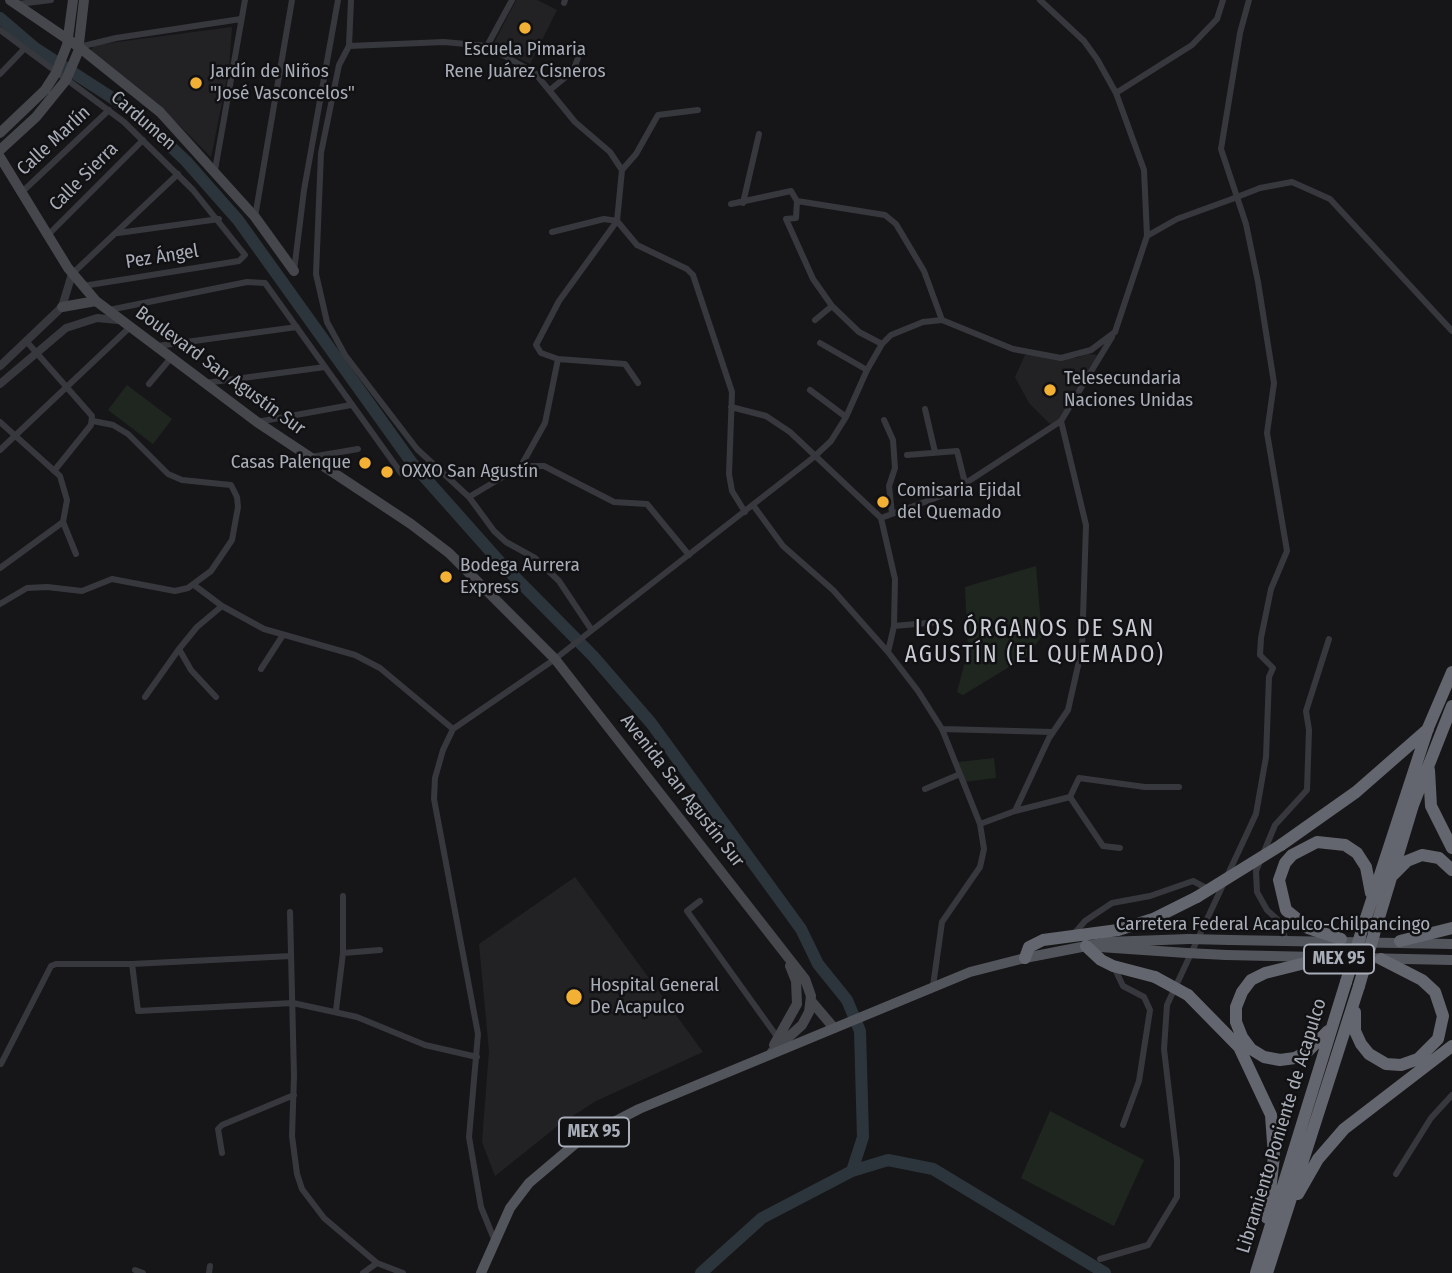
<!DOCTYPE html>
<html>
<head>
<meta charset="utf-8">
<style>
	body { margin:0 }
	canvas { display:block; background:#161618 }
</style>
</head>
<body>
<canvas width="1452" height="1273"></canvas>
<script>
const ctx = document.querySelector('canvas').getContext('2d');
ctx.lineJoin = 'round';
function fill(path, color) { ctx.fillStyle = color; ctx.fill(path, 'evenodd'); }
const poly = rows => new Path2D(rows.map(r => 'M' + r).join(''));
function strokePath(path, color, width, dash) { ctx.strokeStyle = color; ctx.lineWidth = width; ctx.lineCap = dash ? 'butt' : 'round'; ctx.setLineDash(dash || []); ctx.stroke(path); }
function label(font, color, halo, rows, align = 'center') {
  ctx.font = font + ' "Fira Sans Condensed",sans-serif'; ctx.lineWidth = 5; ctx.setLineDash([]); ctx.textBaseline = 'middle'; ctx.strokeStyle = halo; ctx.fillStyle = color; for (const [text, x, y, turn = 0] of rows) {
    ctx.save(); ctx.translate(x, y); ctx.rotate((+turn || 0) * Math.PI / 180); ctx.textAlign = isNaN(turn) ? turn : align; if (halo) ctx.strokeText(text, 0, 0); ctx.fillText(text, 0, 0); ctx.restore();
  }
}
const built = poly([
	[516,0,537,0,557,10,530,64,493,45],
	[232,27,229,68,211,157,176,122,90,51,94,45],
	[1087,354,1098,355,1060,420,1050,424,1029,403,1015,377,1025,355,1077,358],
	[575,877,703,1052,596,1101,560,1124,495,1176,482,1142,489,1051,479,944]
]);
const green = poly([
	[127,385,172,419,153,444,108,410],
	[1036,566,1042,636,1027,656,963,695,957,692,968,650,965,587],
	[994,758,996,778,963,782,958,762],
	[1050,1111,1144,1160,1114,1226,1021,1178]
]);
const river = poly([
	[0,18,35,48,134,112,186,161,238,220,412,463,499,561,593,656,651,723,801,929,818,964,847,1000,860,1031,863,1137,852,1171],
	[701,1273,762,1218,852,1171,888,1160,933,1169,1105,1273]
]);
const minor = poly([
	[351,0,349,46,339,65,321,153,316,274,327,322,345,355,417,449,469,497,494,531,506,542,535,558,559,581,591,629],
	[564,3,565,0],
	[18,4,51,0],
	[0,30,124,122,193,190,245,255,239,261,83,286],
	[349,46,444,42,487,46,535,73,575,122,610,152,622,170,617,221,559,301,536,345,541,353,558,359,625,364,638,383],
	[487,46,512,0],
	[79,47,116,38,241,19],
	[0,74,24,49],
	[550,90,573,71,578,58],
	[1116,93,1192,45,1217,19,1223,0],
	[215,170,245,0],
	[622,170,636,154,658,115,698,110],
	[1260,188,1292,182,1330,199,1452,331],
	[21,193,109,110],
	[797,201,885,215,896,224,924,271,942,320],
	[743,203,759,134],
	[731,204,791,191,797,201,796,218,786,219,813,279,832,306,859,332,882,344],
	[255,217,292,0],
	[552,232,604,219,617,221,637,245,687,269,693,275,732,392,729,474,732,491,745,512],
	[118,233,219,219],
	[48,235,143,140],
	[1147,236,1177,219,1232,199],
	[294,271,304,190,338,0],
	[72,274,178,174],
	[109,310,247,282,265,283,401,473],
	[815,320,832,306],
	[27,342,92,416,91,425,54,471],
	[820,343,867,370],
	[157,346,297,327],
	[205,383,325,367],
	[149,384,170,359],
	[810,390,846,417],
	[731,407,766,416,790,432,881,518,895,579,894,626,888,652],
	[925,409,935,452],
	[884,420,893,440,895,468,889,486,892,514],
	[0,422,60,476,67,500,63,522,0,568],
	[257,422,351,405],
	[0,450,129,328],
	[907,455,957,451,965,483],
	[311,457,358,449],
	[521,466,545,423,558,359],
	[469,497,521,466,544,466,614,502,647,504,689,555],
	[753,505,783,546,833,590,888,652,918,691,942,729,980,824,984,849,980,867,942,922,933,986],
	[881,518,952,492,1061,421],
	[63,522,76,554],
	[194,585,222,606,264,629,355,655,380,668,453,729],
	[0,604,27,588,47,587,82,591,112,579,175,591,188,588,211,571,232,540,238,507,237,497,231,485,182,480,168,474,128,434,113,425,93,421],
	[894,626,939,622],
	[261,669,283,635],
	[145,697,179,649],
	[216,697,191,670,179,649,197,627,222,606],
	[942,729,1052,732],
	[925,789,960,774],
	[1015,811,1049,738,1068,710,1082,648,1086,525,1061,421,1112,337],
	[980,824,1015,811,1070,797],
	[1120,848,1103,846,1078,809,1070,797,1079,778,1145,787,1179,787],
	[700,901,687,911,778,1038],
	[290,912,294,1076,292,1136,297,1174,302,1189,324,1218,377,1263,403,1273],
	[1074,934,1085,921,1112,903,1150,896,1193,881,1210,890],
	[1286,940,1279,921,1267,910,1257,892,1256,871,1275,825,1307,790,1309,730,1306,711,1329,639],
	[343,953,380,950],
	[132,964,138,1011,293,1003,357,1017,425,1045,477,1057],
	[1114,967,1123,986,1144,997,1150,1010,1139,1081,1123,1125],
	[336,1010,343,953,343,896],
	[1,1064,51,966,56,964,132,964,291,956],
	[222,1153,218,1129,222,1125,294,1095],
	[1396,1174,1431,1118,1452,1095],
	[494,1239,481,1207,469,1137,478,1034,434,799,435,778,443,750,453,729,555,659,814,457,831,441,846,417,867,370,882,344,891,335,923,322,942,320,1013,349,1061,358,1091,350,1115,332,1147,236,1144,170,1116,93,1097,59,1084,41,1040,0],
	[1100,1259,1148,1245,1177,1197,1177,1160,1164,1049,1167,1005,1256,814,1266,757,1269,677,1273,668,1260,655,1261,638,1271,589,1287,551,1267,433,1274,383,1258,282,1246,224,1221,149,1240,33,1249,0],
	[135,1270,143,1273],
	[209,1273,210,1266],
	[363,1273,377,1263]
]);
const tertiary = poly([
	[0,366,62,307,72,274],
	[0,384,66,328,97,318,118,320]
]);
const secondary = poly([
	[10,0,79,47,160,112,255,217,294,271],
	[0,133,45,90,56,73,67,45,73,0],
	[0,150,36,117,66,80,78,52,84,0],
	[0,157,68,268,96,301,257,422,411,524,449,553,555,659,805,979,811,996,809,1012,802,1025,772,1052],
	[62,307,96,301],
	[812,1002,834,1028],
	[774,1045,797,1004,796,981,790,966]
]);
const primary = poly([
	[1230,940,1452,944],
	[1100,947,1187,953],
	[1226,955,1452,960],
	[481,1273,510,1208,529,1183,581,1139,639,1109,970,972,1025,958,1107,942,1189,939]
]);
const motorway = poly([
	[1429,770,1431,806,1452,848],
	[1281,845,1356,792,1428,729],
	[1393,875,1407,861,1422,855,1439,858,1452,870],
	[1362,930,1428,728,1452,672],
	[1374,934,1413,805,1452,706],
	[1341,939,1308,928,1286,910,1279,880,1285,863,1292,855,1317,842,1345,845,1357,853,1366,867,1371,893],
	[1400,941,1452,928],
	[1086,946,1101,960,1113,966,1155,977],
	[1025,958,1029,947,1043,940,1118,930,1153,919,1197,897],
	[1321,959,1265,973,1251,980,1242,992,1236,1007,1236,1022,1242,1037,1251,1049,1264,1057,1280,1060,1295,1058,1308,1051,1328,1031],
	[1188,995,1239,1047,1271,1115,1274,1156,1267,1218],
	[1355,1012,1355,1031,1361,1044,1369,1054,1386,1064,1401,1065,1418,1059,1438,1039,1443,1016,1435,992,1422,980,1381,959],
	[1298,1194,1318,1159,1344,1129,1452,1046],
	[1256,1273,1346,982],
	[1267,1273,1359,986]
]);
const minorBridge = poly([
	[1232,199,1260,188]
]);
const primaryBridge = poly([
	[1189,939,1230,940],
	[1187,953,1226,955]
]);
const motorwayBridge = poly([
	[1197,897,1281,845],
	[1155,977,1188,995],
	[1346,982,1362,930],
	[1359,986,1374,934]
]);
const markers = [
	[525,28,7,"#f2b134"],
	[196,83,7,"#f2b134"],
	[1050,390,7,"#f2b134"],
	[365,463,7,"#f2b134"],
	[387,472,7,"#f2b134"],
	[883,502,7,"#f2b134"],
	[446,577,7,"#f2b134"],
	[574,997,9,"#f2b134"]
];
const shields = [
	[1339,959,70],
	[594,1132,70]
];
const shieldNames = [
	["MEX 95",1339,959],
	["MEX 95",594,1132]
];
const poiNames = [
	["Escuela Pimaria",525,50,"center"],
	["Rene Juárez Cisneros",525,72,"center"],
	["Jardín de Niños",210,72],
	["\"José Vasconcelos\"",210,94],
	["Telesecundaria",1064,379],
	["Naciones Unidas",1064,401],
	["Casas Palenque",351,463,"right"],
	["OXXO San Agustín",401,472],
	["Comisaria Ejidal",897,491],
	["del Quemado",897,513],
	["Bodega Aurrera",460,566],
	["Express",460,588],
	["Hospital General",590,986],
	["De Acapulco",590,1008]
];
const streetNames = [
	["Cardumen",143,121,41],
	["Calle Marlín",54,141,-43],
	["Calle Sierra",84,177,-45],
	["Pez Ángel",162,257,-9],
	["Boulevard San Agustín Sur",220,371,36],
	["Avenida San Agustín Sur",682,791,52],
	["Carretera Federal Acapulco-Chilpancingo",1273,925],
	["Libramiento Poniente de Acapulco",1282,1126,-73]
];
const quarterNames = [
	["LOS ÓRGANOS DE SAN",1035,630],
	["AGUSTÍN (EL QUEMADO)",1035,656]
];
fill(built, '#222225');
fill(green, '#1e261f');
strokePath(river, '#2c353c', 12);
strokePath(minor, '#37383d', 6);
strokePath(tertiary, '#37383d', 8);
strokePath(secondary, '#45474d', 10);
strokePath(primary, '#53555c', 10);
strokePath(motorway, '#63666e', 12);
strokePath(minorBridge, '#37383d', 6);
strokePath(primaryBridge, '#53555c', 10);
strokePath(motorwayBridge, '#63666e', 12);
for (const [x, y, r, color] of markers) { const dot = new Path2D(); dot.arc(x, y, r, 0, 2 * Math.PI); ctx.fillStyle = color; ctx.fill(dot); strokePath(dot, '#111113', 2.5); }
for (const [x, y, w] of shields) { const box = new Path2D(); box.roundRect(x - w / 2, y - 14.5, w, 29, 5); ctx.fillStyle = '#111113'; ctx.fill(box); strokePath(box, '#a8adb8', 2); }
label('bold 18px', '#a8adb8', null, shieldNames);
label('19px', '#a8adb8', '#111113', poiNames, 'left');
label('19px', '#a8adb8', '#111113', streetNames);
ctx.letterSpacing = '2px';
label('23px', '#c9ccd4', '#111113', quarterNames);
ctx.letterSpacing = '0px';
</script>
</body>
</html>
